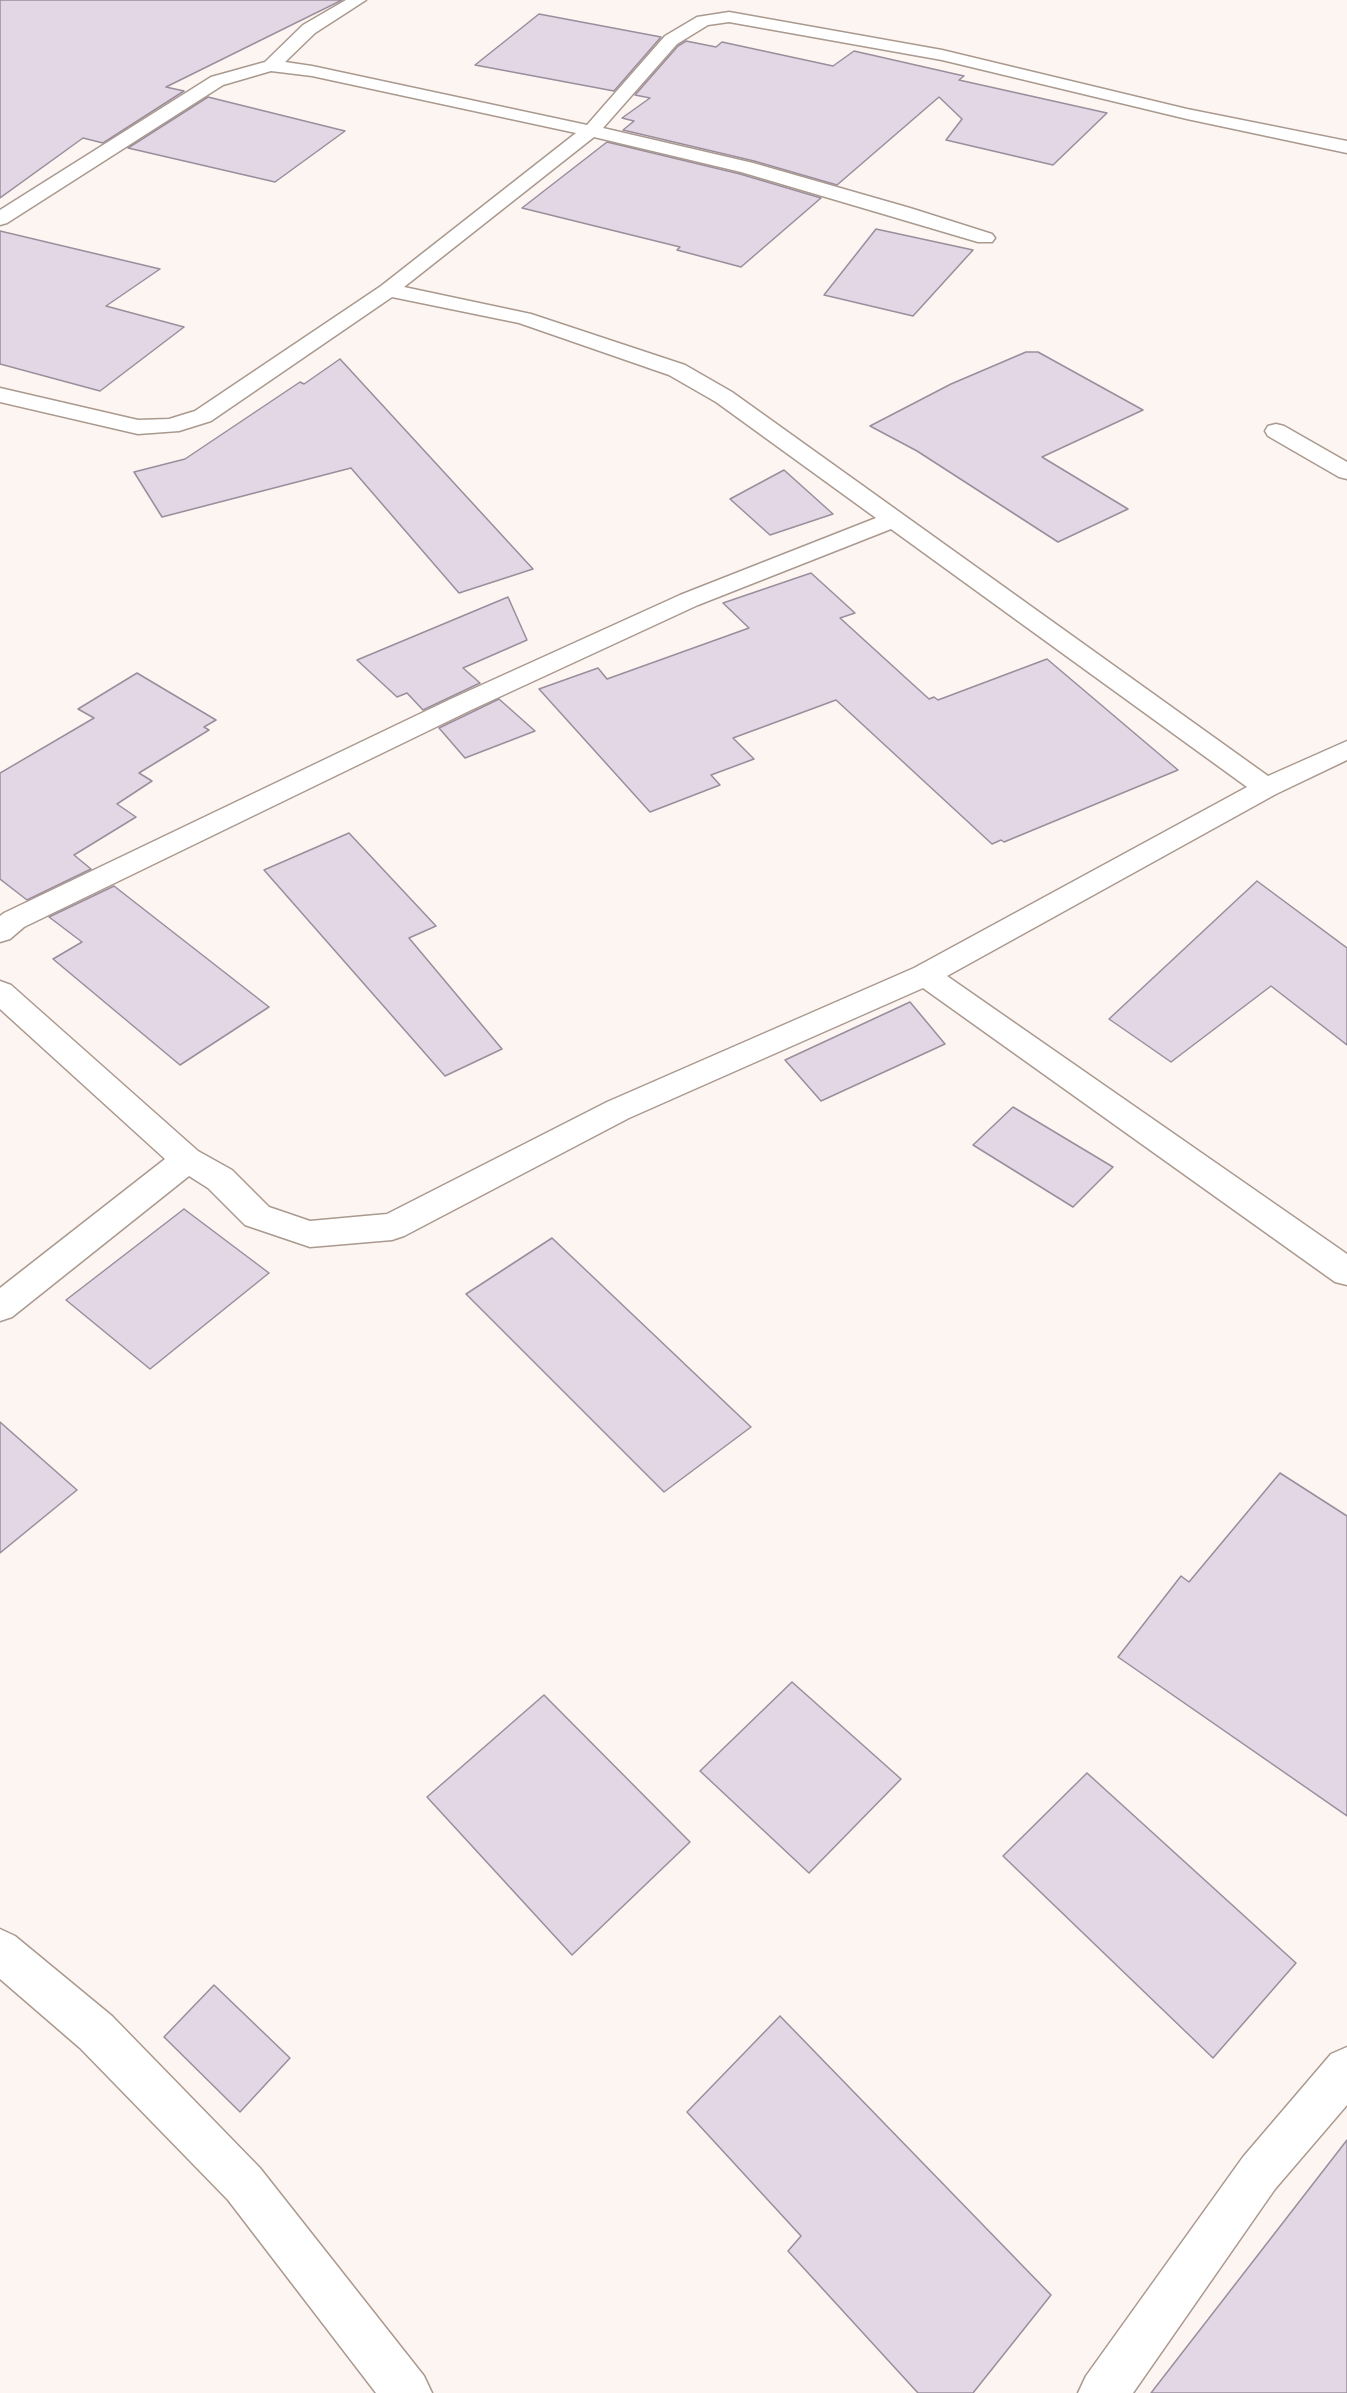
<!DOCTYPE html>
<html>
<head>
<meta charset="utf-8">
<style>
	body { margin:0 }
	canvas { display:block; background:#fdf5f1 }
</style>
</head>
<body>
<canvas width="1347" height="2393"></canvas>
<script>
const ctx = document.querySelector('canvas').getContext('2d');
ctx.lineJoin = 'round';
function fill(path, color) { ctx.fillStyle = color; ctx.fill(path, 'evenodd'); }
const poly = rows => new Path2D(rows.map(r => 'M' + r).join(''));
function strokePath(path, color, width, dash) { ctx.strokeStyle = color; ctx.lineWidth = width; ctx.lineCap = dash ? 'butt' : 'round'; ctx.setLineDash(dash || []); ctx.stroke(path); }
const building = poly([
	[0,0,342,0,166,87,184,91,103,143,83,138,0,198,0,0],
	[539,14,661,37,614,91,475,65,539,14],
	[686,41,716,47,722,42,833,66,854,51,964,76,959,80,1107,113,1053,165,946,140,962,119,939,97,837,185,754,161,623,130,634,121,622,118,650,98,635,95,678,46,686,41],
	[208,97,345,131,275,182,128,148,208,97],
	[607,142,740,174,821,198,741,267,677,250,680,247,522,208,607,142],
	[876,229,973,250,913,316,824,295,876,229],
	[0,231,160,269,106,306,184,327,100,391,0,364,0,231],
	[1026,352,1038,352,1143,410,1042,457,1128,509,1058,542,917,451,870,426,951,384,1026,352],
	[340,359,533,569,459,593,351,468,162,517,134,472,185,459,300,382,304,384,340,359],
	[784,470,833,514,770,535,730,499,784,470],
	[811,573,855,613,840,618,929,699,934,697,938,700,1047,659,1178,770,1004,842,1001,840,992,844,836,700,733,738,754,759,711,775,720,785,650,812,539,689,598,668,607,679,749,628,723,603,811,573],
	[508,597,527,640,463,668,480,683,423,710,407,693,397,697,357,660,508,597],
	[137,673,216,720,204,727,209,730,139,773,152,781,117,804,136,817,74,855,91,869,27,900,0,879,0,773,94,718,78,709,137,673],
	[499,699,535,731,465,758,439,728,499,699],
	[349,833,436,926,409,938,502,1049,445,1076,264,870,349,833],
	[1257,881,1347,948,1347,1045,1271,986,1171,1062,1109,1019,1257,881],
	[114,886,269,1007,180,1065,53,959,82,942,49,917,114,886],
	[910,1002,945,1044,821,1101,785,1060,910,1002],
	[1013,1107,1113,1167,1073,1207,973,1145,1013,1107],
	[184,1209,269,1273,150,1369,66,1300,184,1209],
	[552,1238,751,1427,664,1492,466,1294,552,1238],
	[0,1422,77,1490,0,1553,0,1422],
	[1280,1473,1347,1516,1347,1816,1118,1657,1181,1576,1189,1582,1280,1473],
	[792,1682,901,1779,809,1873,700,1771,792,1682],
	[544,1695,690,1842,572,1955,427,1797,544,1695],
	[1087,1773,1296,1963,1213,2058,1003,1856,1087,1773],
	[214,1985,290,2058,240,2112,164,2037,214,1985],
	[780,2016,1051,2295,973,2393,918,2393,788,2251,801,2236,687,2112,780,2016],
	[1347,2140,1347,2393,1151,2393,1347,2140]
]);
const minor = poly([
	[346,0,366,0,315,33,285,62,312,66,587,125,665,36,697,17,729,12,942,50,1187,109,1347,141,1347,153,1187,119,942,60,729,22,708,25,677,44,603,128,753,163,910,208,992,234,995,238,992,242,978,242,741,172,594,137,404,287,531,314,685,365,732,392,1268,776,1347,741,1347,760,1276,794,947,976,1347,1254,1347,1285,1335,1282,923,988,629,1118,404,1236,392,1240,310,1247,245,1225,208,1188,189,1176,12,1317,0,1321,0,1288,165,1159,0,1009,0,981,11,985,198,1151,232,1170,269,1207,310,1221,387,1214,607,1102,914,968,1247,787,891,529,698,605,471,710,24,927,10,939,0,942,0,916,4,913,453,698,680,595,876,518,716,402,669,375,519,323,392,297,211,421,179,431,138,434,0,402,0,388,138,420,169,419,195,411,381,286,576,133,312,76,271,71,223,85,7,223,0,225,0,210,211,77,265,62,303,25,346,0],
	[1276,424,1284,426,1347,462,1347,479,1339,477,1268,436,1265,431,1268,426,1276,424],
	[0,1929,15,1936,112,2016,260,2168,424,2376,432,2393,376,2393,228,2200,80,2048,0,1979,0,1929],
	[1347,2047,1347,2105,1275,2189,1133,2393,1078,2393,1086,2376,1243,2157,1331,2054,1347,2047]
]);
fill(building, '#e3d6e5');
strokePath(building, '#9a8e9c', 1.5);
strokePath(minor, '#aa998f', 3);
fill(minor, '#fff');
</script>
</body>
</html>
